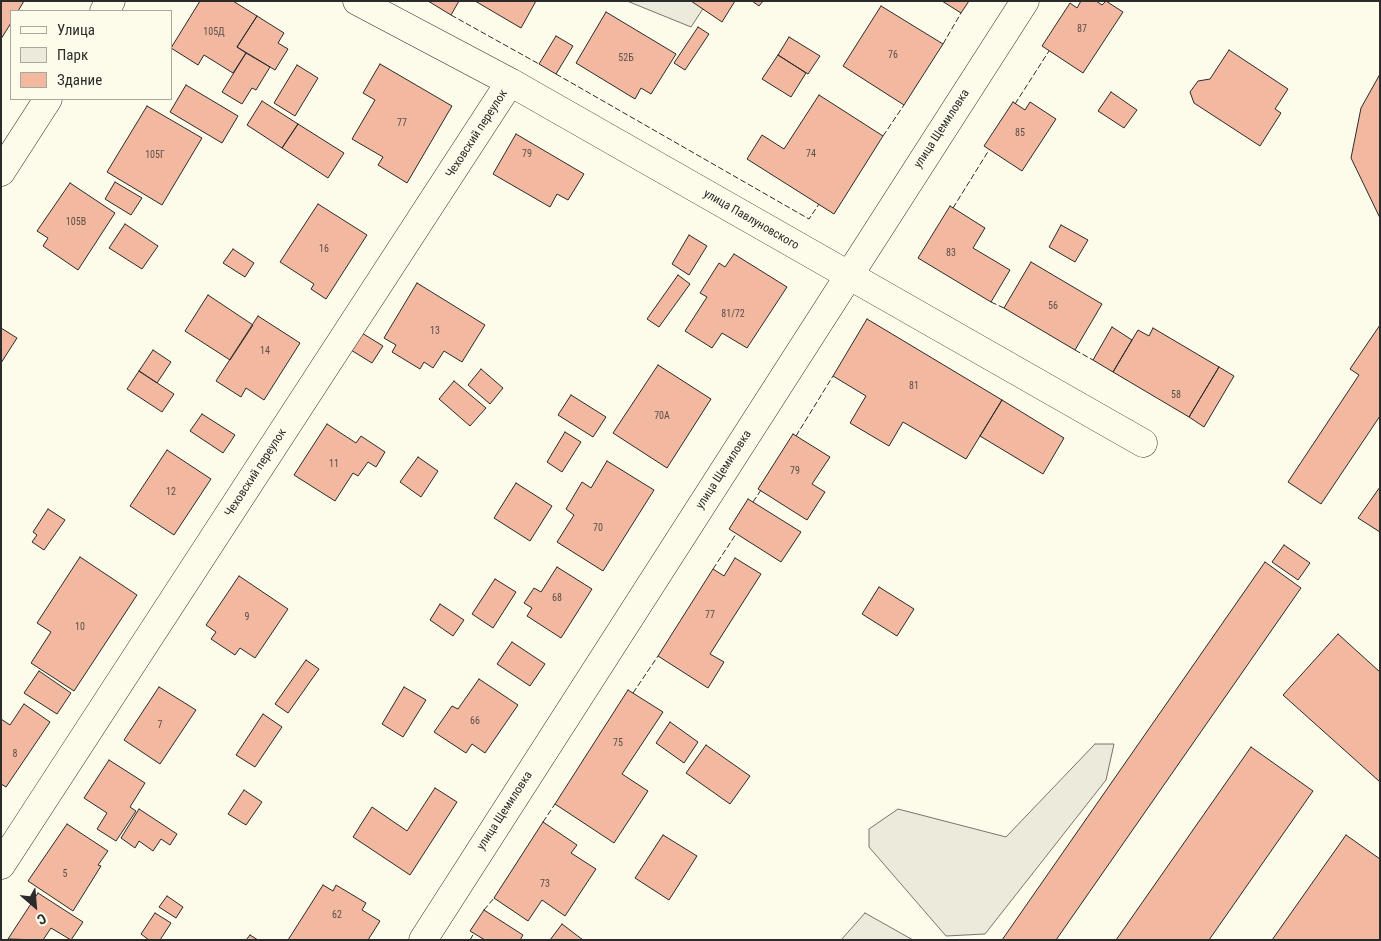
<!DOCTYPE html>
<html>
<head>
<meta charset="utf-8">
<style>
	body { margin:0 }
	#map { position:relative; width:1381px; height:941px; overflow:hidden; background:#fdfbea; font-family:"Roboto Condensed",sans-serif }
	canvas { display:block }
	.frame { position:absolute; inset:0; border:2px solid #2b2b2b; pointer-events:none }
	.legend { position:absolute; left:10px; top:10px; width:162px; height:90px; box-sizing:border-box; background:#fdfbea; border:1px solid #a9a89e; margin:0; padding:6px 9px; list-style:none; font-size:15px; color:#2b2b2b }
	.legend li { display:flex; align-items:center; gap:10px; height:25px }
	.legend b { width:25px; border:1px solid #a9a89e }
	.north { position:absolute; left:10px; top:881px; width:50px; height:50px; -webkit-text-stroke:4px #fdfbea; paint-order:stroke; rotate:153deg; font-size:14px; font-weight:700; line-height:20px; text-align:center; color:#2b2b2b }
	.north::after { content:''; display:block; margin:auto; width:18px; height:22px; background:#2b2b2b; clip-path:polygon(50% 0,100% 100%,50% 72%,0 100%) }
</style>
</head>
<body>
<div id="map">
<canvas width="1381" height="941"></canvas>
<div class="frame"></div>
<ul class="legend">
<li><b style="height:6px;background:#fdfbea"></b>Улица</li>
<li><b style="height:14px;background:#ecebdb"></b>Парк</li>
<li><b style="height:14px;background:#f2b8a0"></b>Здание</li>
</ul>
<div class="north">С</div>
</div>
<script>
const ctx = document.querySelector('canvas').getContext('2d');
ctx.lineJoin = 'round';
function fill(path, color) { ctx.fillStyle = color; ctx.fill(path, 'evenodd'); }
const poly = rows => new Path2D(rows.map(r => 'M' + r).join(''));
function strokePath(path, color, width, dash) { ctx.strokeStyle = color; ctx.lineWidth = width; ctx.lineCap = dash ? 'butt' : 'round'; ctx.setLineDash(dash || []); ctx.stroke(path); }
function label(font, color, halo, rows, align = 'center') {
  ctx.font = font + ' "Roboto Condensed",sans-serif'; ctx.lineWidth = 4; ctx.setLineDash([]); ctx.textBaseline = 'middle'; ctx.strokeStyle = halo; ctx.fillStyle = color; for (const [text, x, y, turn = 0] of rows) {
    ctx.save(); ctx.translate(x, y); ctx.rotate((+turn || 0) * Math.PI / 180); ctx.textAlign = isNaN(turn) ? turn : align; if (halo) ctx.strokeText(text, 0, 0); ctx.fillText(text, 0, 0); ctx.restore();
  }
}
const green = poly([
	[627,1,708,1,691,27,627,1],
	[1095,744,1114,744,1106,780,985,934,946,936,869,847,869,829,898,809,1006,837,1095,744],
	[865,913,913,940,841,940,865,913]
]);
const building = poly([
	[1,1,24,1,18,11,11,11,11,23,1,39,1,1],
	[200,1,233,1,257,16,237,47,246,53,233,73,204,55,198,65,171,48,200,1],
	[428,1,459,1,451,15,428,1],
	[475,1,536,1,521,28,475,1],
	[691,1,735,1,722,22,691,1],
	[752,1,763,1,759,6,752,1],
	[942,1,969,1,961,13,942,1],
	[1081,1,1096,1,1102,5,1106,1,1123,12,1083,73,1042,46,1070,3,1077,8,1081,1],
	[881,6,943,44,904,105,843,66,881,6],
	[606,12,676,54,651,94,641,88,635,99,576,63,606,12],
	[257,16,284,33,278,43,288,49,275,70,237,47,257,16],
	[698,27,709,34,685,70,674,63,698,27],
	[556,36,573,46,556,74,539,64,556,36],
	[789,37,820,56,808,74,778,55,789,37],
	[1229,50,1288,89,1275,109,1281,113,1260,146,1194,103,1190,92,1198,81,1210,79,1229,50],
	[246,53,270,67,256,90,252,88,242,104,222,92,246,53],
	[778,55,806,73,791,97,762,79,778,55],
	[380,64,452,106,407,183,378,165,383,157,352,139,375,100,363,93,380,64],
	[297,65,318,78,295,116,274,103,297,65],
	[1380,74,1380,218,1351,158,1361,108,1380,74],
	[186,85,238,116,222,143,170,112,186,85],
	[1111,92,1137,110,1124,128,1098,111,1111,92],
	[819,95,883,136,834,214,747,159,762,135,784,149,819,95],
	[262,101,298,124,282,148,247,125,262,101],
	[1013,102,1025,110,1030,102,1056,119,1022,171,984,146,1013,102],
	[147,106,202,138,162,205,107,172,147,106],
	[298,124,344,153,328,178,282,148,298,124],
	[516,134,584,174,568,200,557,194,550,207,493,174,516,134],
	[115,182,142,198,131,215,105,199,115,182],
	[70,183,115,213,78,270,43,246,48,238,37,231,70,183],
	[318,204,367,235,326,299,311,289,314,284,280,262,318,204],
	[950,206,985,228,973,248,1010,270,991,302,918,258,950,206],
	[125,224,158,246,142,269,109,248,125,224],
	[1061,225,1088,240,1075,262,1049,247,1061,225],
	[689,235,707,246,689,275,672,264,689,235],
	[233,249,254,263,245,277,223,263,233,249],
	[734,254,787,287,747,348,722,333,712,348,685,331,707,297,700,293,719,263,725,267,734,254],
	[1031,262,1102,304,1075,350,1004,308,1031,262],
	[678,275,690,284,659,327,647,319,678,275],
	[417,283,485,325,462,362,444,351,433,368,424,362,420,369,392,352,396,345,384,338,417,283],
	[208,295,253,325,230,360,185,331,208,295],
	[258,316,300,343,264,400,246,388,241,397,216,381,258,316],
	[867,319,1002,400,966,459,903,422,889,446,850,423,866,396,833,376,867,319],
	[1380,325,1380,416,1321,504,1288,482,1359,375,1350,369,1380,325],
	[1112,327,1132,340,1113,372,1093,360,1112,327],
	[1,328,17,338,1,363,1,328],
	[1153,328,1219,367,1189,417,1113,372,1138,330,1149,336,1153,328],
	[357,330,383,346,372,363,346,347,357,330],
	[153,350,171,362,157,383,139,371,153,350],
	[658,365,711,399,667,468,613,433,658,365],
	[1219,367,1234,376,1204,427,1189,417,1219,367],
	[481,369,503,388,490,404,468,385,481,369],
	[139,371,174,394,162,412,127,389,139,371],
	[454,381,486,408,470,426,439,399,454,381],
	[571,395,606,417,593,437,558,415,571,395],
	[1002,400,1064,438,1043,474,980,436,1002,400],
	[202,414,235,435,223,453,190,431,202,414],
	[327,424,356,443,361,436,385,452,376,467,368,462,358,476,353,473,335,501,294,475,327,424],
	[565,432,581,442,562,472,547,462,565,432],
	[793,434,830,457,812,484,825,492,807,520,758,489,793,434],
	[167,450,211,479,174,535,130,506,167,450],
	[418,457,438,471,421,497,400,482,418,457],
	[607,461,654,490,603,571,557,542,574,515,566,509,582,482,591,488,607,461],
	[516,483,552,506,530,541,494,518,516,483],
	[1380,487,1380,532,1358,518,1380,487],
	[748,499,801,532,781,562,729,529,748,499],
	[48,509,65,520,44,550,32,542,37,535,33,532,48,509],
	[1284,545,1310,563,1298,580,1272,562,1284,545],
	[80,557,137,595,74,691,31,663,51,632,37,623,80,557],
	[735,558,761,574,710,654,724,662,708,688,658,656,713,569,724,576,735,558],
	[1265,562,1301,588,1056,940,1002,940,1265,562],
	[557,567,592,589,561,638,527,616,532,608,524,603,534,588,541,592,557,567],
	[239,576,288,609,255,658,240,648,235,655,211,639,216,632,206,625,239,576],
	[495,579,516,592,493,628,472,614,495,579],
	[879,587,914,609,897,636,862,614,879,587],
	[440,604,464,620,453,636,430,620,440,604],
	[1338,634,1380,672,1380,782,1283,695,1338,634],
	[512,642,545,664,530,686,497,664,512,642],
	[306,660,319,669,288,713,275,704,306,660],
	[39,671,71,693,57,714,24,693,39,671],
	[479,679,518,705,485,753,472,744,466,753,434,732,452,706,458,709,479,679],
	[159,687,196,710,160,764,124,740,159,687],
	[404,687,426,700,403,737,382,724,404,687],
	[628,690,663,712,622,774,648,791,614,843,555,804,628,690],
	[24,704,50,722,6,787,1,784,1,719,10,725,24,704],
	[263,714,282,727,255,767,236,755,263,714],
	[670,722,698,742,684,763,656,743,670,722],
	[706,745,750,776,730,804,686,773,706,745],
	[1251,747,1313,791,1209,940,1116,940,1251,747],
	[109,760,145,783,130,807,136,811,116,841,97,829,107,813,84,798,109,760],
	[435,788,457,802,410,875,353,837,372,807,407,831,435,788],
	[244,790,262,802,246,825,228,814,244,790],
	[139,809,177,834,170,845,161,839,153,851,139,841,135,848,121,838,139,809],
	[543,822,577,845,571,853,596,869,565,916,542,900,528,921,494,898,543,822],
	[67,824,108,851,98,865,101,866,73,911,28,881,67,824],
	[663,835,697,856,669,900,635,878,663,835],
	[1346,835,1380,859,1380,940,1272,940,1346,835],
	[323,885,333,891,336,885,366,903,362,910,380,921,368,940,288,940,323,885],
	[38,893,83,922,71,940,51,928,43,940,8,939,38,893],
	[167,896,183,907,176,918,159,907,167,896],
	[484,910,523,935,520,940,485,940,470,931,484,910],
	[155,913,171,923,160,940,149,940,141,934,155,913],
	[562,924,583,940,550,940,562,924],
	[250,935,258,940,246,940,250,935]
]);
const minor = poly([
	[357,1,510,82,1143,443],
	[104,11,111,1],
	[1,172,48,99],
	[1,865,510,82],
	[423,940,1025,1]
]);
const fence = poly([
	[451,15,539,64],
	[943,44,961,13],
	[556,74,809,219,819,204],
	[1015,104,1049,51],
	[883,136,904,105],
	[953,208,989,150],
	[991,302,1004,308],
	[1075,350,1093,360],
	[796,436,833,376],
	[753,502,761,490],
	[713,569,736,534],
	[633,693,658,656],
	[543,822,555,804],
	[484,910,494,898],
	[470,940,474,933]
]);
const numberNames = [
	["87",1082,29],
	["105Д",214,32],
	["76",893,55],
	["52Б",626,58],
	["77",402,123],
	["85",1020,133],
	["79",527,154],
	["74",811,154],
	["105Г",155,155],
	["105В",76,222],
	["16",324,249],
	["83",951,253],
	["56",1053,306],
	["81/72",733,314],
	["13",435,331],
	["14",265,351],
	["81",914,386],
	["58",1176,395],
	["70А",662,416],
	["11",334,464],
	["79",795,471],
	["12",171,492],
	["70",598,528],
	["68",557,598],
	["77",710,615],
	["9",247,617],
	["10",80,627],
	["66",475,721],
	["7",160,725],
	["75",618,743],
	["8",15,754],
	["5",65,874],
	["73",545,884],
	["62",337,915]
];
const streetNames = [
	["улица Щемиловка",942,129,-57],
	["Чеховский переулок",477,134,-57],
	["улица Павлуновского",751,220,30],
	["улица Щемиловка",724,470,-57],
	["Чеховский переулок",256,473,-57],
	["улица Щемиловка",505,811,-57]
];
fill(green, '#ecebdb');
strokePath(green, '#74746e', 1);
fill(building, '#f2b8a0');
strokePath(building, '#2b2b2b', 1);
strokePath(minor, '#2b2b2b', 29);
strokePath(minor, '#fdfbea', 28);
strokePath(fence, '#2b2b2b', 1, [6, 2.5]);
label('10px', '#5d4e48', null, numberNames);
label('12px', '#2b2b2b', '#fdfbea', streetNames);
</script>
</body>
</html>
